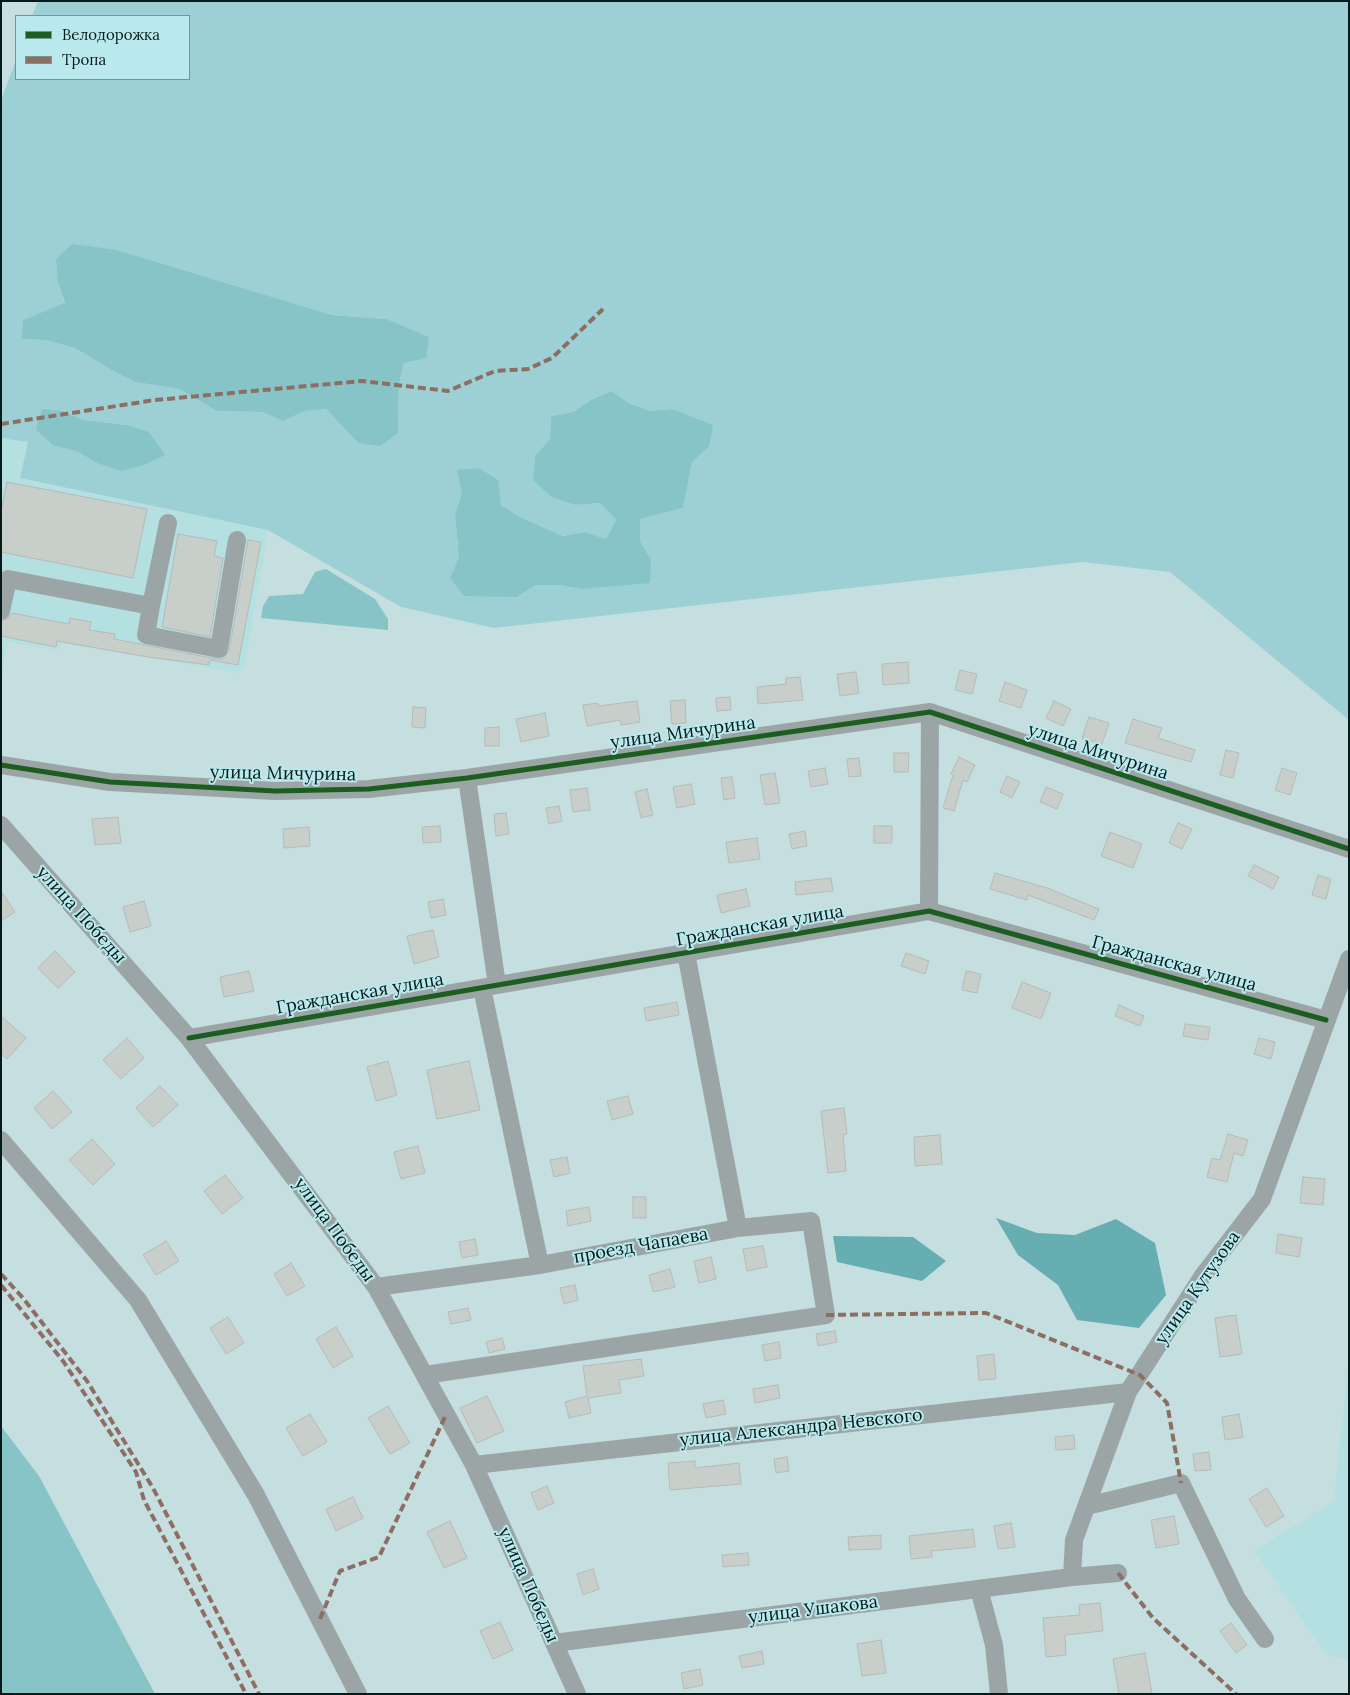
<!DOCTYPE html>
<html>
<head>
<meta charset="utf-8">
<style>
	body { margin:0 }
	#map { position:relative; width:1350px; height:1695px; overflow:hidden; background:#c5dee0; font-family:Lora,serif }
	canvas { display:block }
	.frame { position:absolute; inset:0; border:2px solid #071a1b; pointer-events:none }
	.legend { position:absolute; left:15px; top:15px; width:175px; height:65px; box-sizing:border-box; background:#b9e9ec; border:1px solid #729698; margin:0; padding:6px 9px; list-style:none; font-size:15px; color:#071a1b }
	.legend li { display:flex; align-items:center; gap:10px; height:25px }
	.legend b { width:25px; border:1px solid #729698 }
</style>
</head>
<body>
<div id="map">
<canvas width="1350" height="1695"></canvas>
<div class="frame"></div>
<ul class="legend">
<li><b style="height:6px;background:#1b5e20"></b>Велодорожка</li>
<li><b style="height:6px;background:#8d6e63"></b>Тропа</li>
</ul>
</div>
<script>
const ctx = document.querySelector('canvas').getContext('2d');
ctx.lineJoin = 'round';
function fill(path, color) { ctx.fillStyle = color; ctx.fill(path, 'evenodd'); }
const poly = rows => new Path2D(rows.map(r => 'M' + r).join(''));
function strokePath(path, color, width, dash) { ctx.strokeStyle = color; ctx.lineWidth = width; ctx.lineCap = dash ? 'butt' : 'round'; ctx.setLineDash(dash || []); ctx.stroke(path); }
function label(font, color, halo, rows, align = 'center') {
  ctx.font = font + ' Lora,serif'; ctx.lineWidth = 4; ctx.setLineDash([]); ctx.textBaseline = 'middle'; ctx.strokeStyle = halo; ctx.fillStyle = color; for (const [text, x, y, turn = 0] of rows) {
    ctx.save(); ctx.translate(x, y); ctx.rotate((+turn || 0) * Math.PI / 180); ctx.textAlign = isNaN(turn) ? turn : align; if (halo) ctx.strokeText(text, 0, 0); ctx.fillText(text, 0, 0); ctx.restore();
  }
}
const built = poly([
	[1,438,28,442,20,478,268,530,245,665,238,673,60,643,59,650,7,642,1,681],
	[1349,1357,1349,1659,1327,1655,1254,1551,1334,1501]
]);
const green = poly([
	[38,1,1349,1,1349,720,1170,572,1082,562,494,628,401,607,268,530,20,478,28,442,1,438,1,101,16,60,16,79,189,79,189,16,32,16],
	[117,250,332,315,386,319,404,363,399,384,398,433,358,443,326,409,305,411,283,421,262,412,217,411,179,389,135,382,113,371,75,348,45,340,23,339,23,320,65,304,58,282],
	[611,391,629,403,650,411,672,409,709,447,692,462,683,508,640,519,640,541,651,560,581,589,560,585,536,585,517,597,459,558,455,514,462,493,501,505,522,518,563,536,585,532,606,539,616,520,600,503,575,505,551,497,533,480,535,456,550,439,551,416,573,412,591,400],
	[63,411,83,420,127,425,97,463,76,451]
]);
const forest = poly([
	[72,244,117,250,332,315,386,319,429,337,426,358,404,363,399,384,398,433,380,446,358,443,326,409,305,411,283,421,262,412,217,411,179,389,135,382,113,371,75,348,45,340,22,339,23,320,65,303,58,282,56,259],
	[611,391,629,403,650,411,672,409,713,425,709,447,692,462,683,508,640,519,640,541,651,560,650,583,581,589,560,585,536,585,517,597,464,596,450,578,459,558,455,514,462,493,457,470,479,468,498,480,501,505,522,518,563,536,585,532,606,539,616,520,600,503,575,505,551,497,533,480,535,456,550,439,551,416,573,412,591,400],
	[42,409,63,411,83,420,127,425,149,432,165,455,144,465,121,471,97,463,76,451,53,445,36,430],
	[326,569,375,599,388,619,388,630,261,618,263,606,269,596,303,594,315,572],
	[1,1426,39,1476,155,1694,1,1694]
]);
const water = poly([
	[996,1218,1037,1233,1075,1235,1116,1219,1155,1243,1166,1295,1139,1328,1077,1320,1058,1285,1018,1255],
	[833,1236,913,1237,946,1261,922,1281,837,1262]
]);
const building = poly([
	[7,482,147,509,133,578,1,552,1,512,7,482],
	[178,534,217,541,214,556,223,558,210,637,162,627,178,534],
	[248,540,261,542,238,665,210,660,209,665,148,657,57,641,56,647,1,636,1,621,8,618,12,613,69,624,70,618,91,622,89,630,115,634,114,639,217,659,223,659,229,651,248,540],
	[908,662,909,683,883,685,882,664,908,662],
	[960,670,977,674,972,694,955,690,960,670],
	[856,672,859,693,840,696,837,674,856,672],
	[800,677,803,700,758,704,757,687,786,684,786,678,800,677],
	[1005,682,1027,690,1021,708,999,701,1005,682],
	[730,697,731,710,717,711,716,698,730,697],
	[685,700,686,723,672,724,670,701,685,700],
	[637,701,640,722,621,725,620,720,587,726,583,705,598,703,598,706,637,701],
	[1054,701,1071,709,1063,726,1046,718,1054,701],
	[413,707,426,708,425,728,412,727,413,707],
	[545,713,549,736,521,742,516,719,545,713],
	[1089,717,1109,723,1102,744,1082,738,1089,717],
	[1133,719,1162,728,1158,738,1195,750,1191,762,1125,743,1133,719],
	[499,727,499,746,485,746,485,728,499,727],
	[1226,750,1239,753,1233,778,1220,775,1226,750],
	[894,753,909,753,908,772,894,772,894,753],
	[959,757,975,765,967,782,963,780,954,811,943,808,953,775,951,774,959,757],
	[859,758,861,776,849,777,847,759,859,758],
	[825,768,828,784,811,787,808,771,825,768],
	[1282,768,1297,773,1290,795,1275,790,1282,768],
	[775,773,780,803,765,805,760,775,775,773],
	[1007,776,1020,782,1012,798,1000,792,1007,776],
	[732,777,735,798,724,800,721,778,732,777],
	[691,784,695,804,677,808,673,787,691,784],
	[1046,787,1063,794,1057,809,1040,802,1046,787],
	[587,788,590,810,573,812,570,790,587,788],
	[647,789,653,815,641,818,635,792,647,789],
	[559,806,562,821,549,824,546,808,559,806],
	[506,813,509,834,496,836,494,814,506,813],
	[118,817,121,843,95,845,92,819,118,817],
	[1178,823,1192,829,1182,849,1169,843,1178,823],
	[440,826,441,842,423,843,422,827,440,826],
	[874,826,892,826,892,843,874,843,874,826],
	[309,827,310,846,284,848,283,829,309,827],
	[805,831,807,846,792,849,789,834,805,831],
	[1110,832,1142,844,1133,868,1101,856,1110,832],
	[757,838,760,859,729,863,726,842,757,838],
	[1254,865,1279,877,1273,889,1248,876,1254,865],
	[995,873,1047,888,1099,909,1094,920,1028,895,1027,900,990,889,995,873],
	[1318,875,1331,879,1326,899,1312,895,1318,875],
	[831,878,833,891,796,895,795,882,831,878],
	[746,889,750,906,721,913,717,895,746,889],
	[1,891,15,912,1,921,1,891],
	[443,899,446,915,431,918,428,902,443,899],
	[144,901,151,926,130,932,123,907,144,901],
	[433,930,439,957,414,964,407,936,433,930],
	[55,951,75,972,58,988,38,968,55,951],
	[906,953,929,961,925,974,901,966,906,953],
	[249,971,254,991,224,997,220,977,249,971],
	[966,971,981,974,977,993,962,990,966,971],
	[1022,982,1051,993,1041,1019,1012,1008,1022,982],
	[677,1002,679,1015,646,1021,644,1008,677,1002],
	[1119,1005,1144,1016,1140,1026,1115,1016,1119,1005],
	[1,1016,26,1038,7,1059,1,1053,1,1016],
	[1185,1024,1210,1027,1208,1040,1183,1036,1185,1024],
	[127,1038,144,1058,121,1079,103,1060,127,1038],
	[1259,1038,1275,1042,1271,1059,1254,1054,1259,1038],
	[388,1061,397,1095,376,1101,367,1067,388,1061],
	[469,1061,480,1110,437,1119,427,1070,469,1061],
	[160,1086,178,1105,153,1127,136,1108,160,1086],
	[53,1091,72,1112,52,1129,34,1108,53,1091],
	[628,1096,633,1114,612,1120,607,1101,628,1096],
	[844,1108,847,1134,843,1135,846,1171,828,1173,821,1111,844,1108],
	[1228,1134,1248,1140,1243,1156,1234,1153,1227,1182,1207,1177,1212,1158,1220,1160,1228,1134],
	[940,1135,942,1164,915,1166,914,1137,940,1135],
	[92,1139,115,1164,93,1185,69,1160,92,1139],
	[418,1146,425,1173,401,1179,394,1152,418,1146],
	[567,1157,570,1173,554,1177,550,1160,567,1157],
	[225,1175,243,1198,222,1214,204,1191,225,1175],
	[1303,1177,1325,1179,1323,1205,1300,1203,1303,1177],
	[633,1197,646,1197,646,1218,633,1218,633,1197],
	[589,1207,591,1221,568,1226,566,1211,589,1207],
	[1278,1234,1302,1238,1299,1257,1276,1253,1278,1234],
	[475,1239,478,1255,462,1258,459,1242,475,1239],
	[166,1241,179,1261,156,1275,143,1255,166,1241],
	[763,1246,767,1267,747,1271,743,1249,763,1246],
	[711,1257,716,1279,699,1283,694,1261,711,1257],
	[291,1263,305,1286,287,1296,274,1274,291,1263],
	[670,1269,675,1287,653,1292,649,1275,670,1269],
	[575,1285,578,1300,564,1304,560,1288,575,1285],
	[468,1308,471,1320,451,1324,448,1312,468,1308],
	[1236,1315,1242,1354,1220,1357,1215,1318,1236,1315],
	[228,1317,244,1343,226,1354,210,1328,228,1317],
	[336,1327,353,1356,333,1368,316,1339,336,1327],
	[835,1331,837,1342,818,1346,816,1334,835,1331],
	[502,1338,505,1349,489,1353,486,1342,502,1338],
	[779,1342,781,1358,765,1361,762,1345,779,1342],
	[994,1354,996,1379,979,1380,977,1356,994,1354],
	[641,1359,644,1376,619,1380,621,1393,588,1398,591,1413,569,1418,565,1402,587,1396,583,1366,641,1359],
	[778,1385,780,1398,755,1403,753,1389,778,1385],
	[487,1396,504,1431,477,1443,460,1408,487,1396],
	[723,1400,726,1414,706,1418,703,1404,723,1400],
	[388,1406,410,1443,390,1454,368,1418,388,1406],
	[310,1414,327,1442,303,1456,286,1428,310,1414],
	[1239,1414,1243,1437,1225,1440,1222,1417,1239,1414],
	[1074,1435,1075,1449,1056,1450,1055,1437,1074,1435],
	[1209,1452,1211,1470,1195,1471,1193,1454,1209,1452],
	[787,1457,789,1471,776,1473,774,1459,787,1457],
	[695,1461,695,1468,739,1463,741,1484,670,1490,668,1463,695,1461],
	[547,1486,554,1503,538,1510,531,1493,547,1486],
	[1267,1488,1284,1516,1266,1527,1249,1499,1267,1488],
	[353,1497,363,1518,336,1531,326,1509,353,1497],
	[1174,1516,1179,1544,1156,1548,1151,1520,1174,1516],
	[450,1521,467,1558,444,1568,427,1532,450,1521],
	[1011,1523,1015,1547,998,1549,994,1526,1011,1523],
	[973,1529,975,1547,931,1551,932,1557,911,1559,909,1536,973,1529],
	[881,1535,881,1549,849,1550,848,1537,881,1535],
	[748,1553,749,1565,723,1567,722,1555,748,1553],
	[593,1569,599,1589,583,1595,577,1574,593,1569],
	[1100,1603,1103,1631,1065,1635,1066,1655,1046,1657,1043,1618,1080,1615,1079,1605,1100,1603],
	[500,1622,513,1650,493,1659,480,1631,500,1622],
	[1231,1623,1247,1645,1236,1653,1220,1631,1231,1623],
	[881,1640,886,1673,862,1676,857,1644,881,1640],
	[762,1651,764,1664,742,1668,739,1656,762,1651],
	[1145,1653,1152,1694,1119,1694,1113,1659,1145,1653],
	[700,1669,703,1685,684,1689,681,1673,700,1669]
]);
const minor = poly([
	[151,606,146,635,219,649,237,540],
	[1,611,8,579,151,606,168,523],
	[1,765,110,782,275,791,369,789,467,778,930,712,1349,849],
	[467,778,497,985],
	[1,825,189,1038,376,1287,474,1465,577,1694],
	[929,911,930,712],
	[686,953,738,1228],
	[482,988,540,1265],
	[189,1038,929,911,1326,1020],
	[1,1140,138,1300,256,1495,358,1694],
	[376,1287,540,1265,738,1228,811,1221,826,1315,425,1375],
	[474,1465,1128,1392],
	[1087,1506,1181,1483,1237,1599,1265,1639],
	[1118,1573,1072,1577,1074,1540,1128,1392,1202,1277,1262,1199,1349,959],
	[979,1589,994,1645,999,1694],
	[554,1643,1072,1577]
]);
const quiet = poly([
	[1,424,155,400,362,381,448,391,495,371,528,369,552,358,603,309],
	[1,1274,23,1298,87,1381,153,1488,259,1694],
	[1,1285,63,1361,136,1472,144,1500,246,1694],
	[826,1315,986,1313,1140,1375,1167,1403,1181,1483],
	[1118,1573,1153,1618,1236,1694],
	[320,1619,340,1571,379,1557,446,1415]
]);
const cycleway = poly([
	[1,765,110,782,275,791,369,789,467,778,930,712,1349,849],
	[189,1038,929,911,1326,1020]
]);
const streetNames = [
	["улица Мичурина",683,733,-8],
	["улица Мичурина",1098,752,18],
	["улица Мичурина",283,774,1],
	["улица Победы",81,915,48],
	["Гражданская улица",760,926,-10],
	["Гражданская улица",1174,964,15],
	["Гражданская улица",360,994,-10],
	["улица Победы",334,1230,54],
	["проезд Чапаева",641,1246,-10],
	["улица Кутузова",1198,1288,-55],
	["улица Александра Невского",801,1428,-6],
	["улица Победы",528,1585,66],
	["улица Ушакова",813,1610,-7]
];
fill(built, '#b4e0e2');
fill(green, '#9dd0d4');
fill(forest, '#87c4c8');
fill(water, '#67aeb3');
fill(building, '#c8cec9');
strokePath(building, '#b4bbb7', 1);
strokePath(minor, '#9ba5a5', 18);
strokePath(quiet, '#8d6e63', 4, [8, 4]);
strokePath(cycleway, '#1b5e20', 5);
label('18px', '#071a1b', '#b9e9ec', streetNames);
</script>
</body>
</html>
